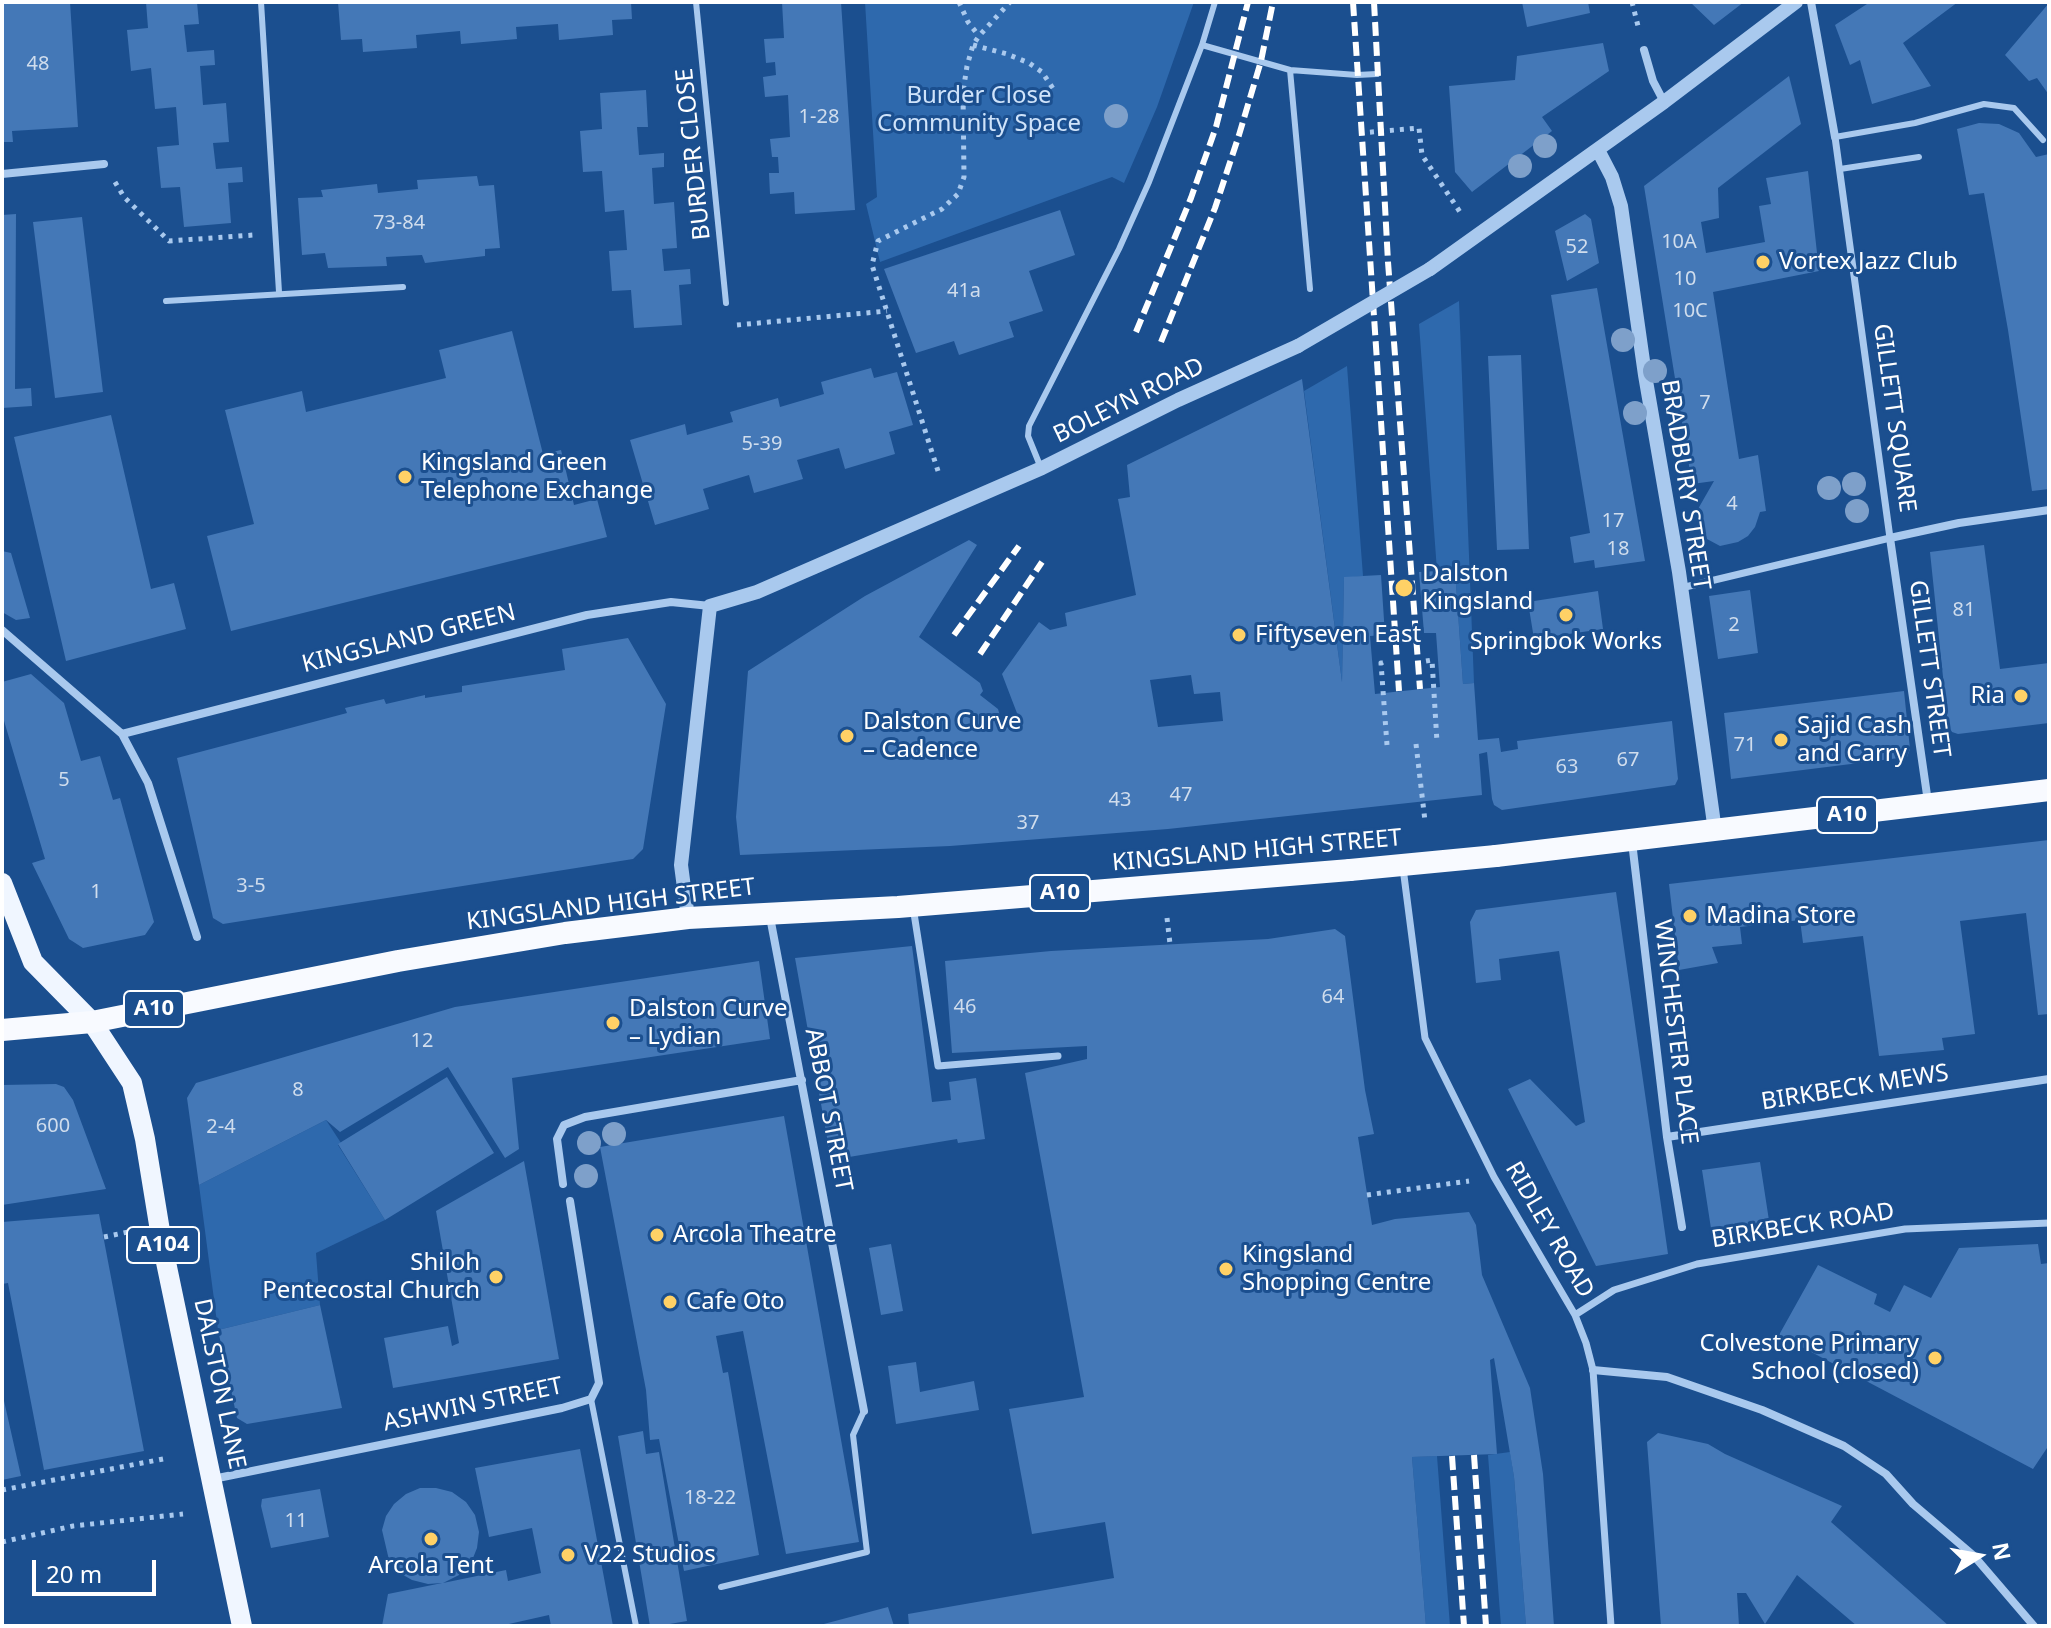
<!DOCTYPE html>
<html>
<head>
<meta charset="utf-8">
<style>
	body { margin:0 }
	#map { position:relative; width:2051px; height:1628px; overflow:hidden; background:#1b4f8f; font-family:"Noto Sans",sans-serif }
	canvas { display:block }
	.frame { position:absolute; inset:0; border:4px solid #fff; pointer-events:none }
	.north { position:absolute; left:1939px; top:1516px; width:80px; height:80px; -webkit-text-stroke:6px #1b4f8f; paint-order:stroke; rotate:79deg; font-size:22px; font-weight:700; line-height:32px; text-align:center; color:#fff }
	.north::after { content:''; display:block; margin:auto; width:28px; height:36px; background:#fff; clip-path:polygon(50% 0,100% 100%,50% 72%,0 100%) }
	.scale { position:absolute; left:32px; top:1560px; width:124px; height:36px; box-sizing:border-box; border:4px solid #fff; border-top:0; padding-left:10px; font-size:24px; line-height:28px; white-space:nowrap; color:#fff; -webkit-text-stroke:6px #1b4f8f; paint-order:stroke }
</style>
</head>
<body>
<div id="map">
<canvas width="2051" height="1628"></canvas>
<div class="frame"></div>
<div class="north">N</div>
<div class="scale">20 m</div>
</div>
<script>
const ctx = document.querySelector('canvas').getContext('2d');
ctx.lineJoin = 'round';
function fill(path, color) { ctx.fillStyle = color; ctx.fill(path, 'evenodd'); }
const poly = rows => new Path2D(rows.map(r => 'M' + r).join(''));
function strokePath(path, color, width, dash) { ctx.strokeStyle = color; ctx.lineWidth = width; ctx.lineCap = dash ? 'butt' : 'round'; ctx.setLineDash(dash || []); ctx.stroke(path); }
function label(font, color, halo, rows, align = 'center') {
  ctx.font = font + ' "Noto Sans",sans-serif'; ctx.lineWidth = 6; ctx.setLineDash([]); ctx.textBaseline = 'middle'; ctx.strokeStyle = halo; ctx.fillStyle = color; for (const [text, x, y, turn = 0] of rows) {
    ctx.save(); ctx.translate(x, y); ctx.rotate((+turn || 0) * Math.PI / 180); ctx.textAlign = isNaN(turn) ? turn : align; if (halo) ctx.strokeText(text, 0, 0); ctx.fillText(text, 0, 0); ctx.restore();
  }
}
const green = poly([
	[865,2,1194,2,1157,107,1124,183,1112,177,880,262,866,204,877,197],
	[1459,301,1474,683,1463,684,1455,570,1437,571,1419,324],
	[1347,366,1363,576,1344,578,1342,682,1304,391],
	[326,1120,341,1143,338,1145,385,1220,316,1253,320,1305,218,1330,199,1185],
	[1510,1452,1514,1477,1526,1626,1501,1626,1488,1455],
	[1437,1456,1450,1626,1426,1626,1412,1457]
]);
const building = poly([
	[2,2,70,2,78,127,12,131,13,142,2,142],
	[146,2,197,2,199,24,184,25,187,52,214,50,215,65,200,66,203,105,226,103,229,142,213,143,216,169,242,167,243,182,228,183,231,223,184,227,180,187,161,188,157,147,179,145,176,107,155,109,151,68,131,71,127,30,148,28],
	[338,2,631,2,632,19,612,20,613,35,559,40,558,24,516,27,517,39,461,44,460,31,416,35,417,48,363,52,362,39,341,40],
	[782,2,841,2,855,210,795,214,794,192,770,194,769,173,779,173,778,157,772,157,770,139,790,137,788,95,765,97,763,77,776,75,775,62,766,63,764,39,784,38],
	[1522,2,1588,2,1590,13,1527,27],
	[1690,2,1744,2,1714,25],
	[1870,2,1958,2,1903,43,1931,86,1872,104,1860,60,1850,65,1835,25],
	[2049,3,2049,95,2037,78,2029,81,2005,55],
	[1603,43,1609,71,1542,117,1552,131,1472,192,1455,172,1449,86,1515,80,1517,56],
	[1789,76,1801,124,1718,188,1719,218,1701,222,1706,253,1765,242,1759,206,1771,204,1766,178,1808,171,1819,271,1713,292,1739,459,1758,455,1766,511,1760,512,1755,527,1748,536,1738,542,1720,546,1707,539,1698,524,1698,509,1714,481,1692,484,1644,186],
	[646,90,648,127,637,127,639,155,664,153,664,167,652,168,654,204,674,202,677,248,662,249,664,271,690,269,691,284,679,285,682,325,634,328,631,290,612,291,609,251,627,250,624,210,605,212,602,171,583,172,580,131,602,129,600,93],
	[1979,123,1999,124,2019,133,2036,157,2049,154,2049,489,2032,491,2008,330,1984,193,1969,195,1957,129],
	[477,176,479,186,494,185,500,248,485,249,485,256,425,263,422,255,386,257,387,266,328,268,325,253,302,255,298,198,323,197,321,190,377,184,378,193,418,189,417,180],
	[1060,210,1075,255,1029,271,1043,311,1009,322,1014,337,959,355,954,341,916,353,884,269],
	[16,214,15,389,31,388,32,406,2,408,2,215],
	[1585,214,1591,219,1599,263,1567,281,1555,231],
	[82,217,103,392,55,398,33,222],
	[1597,288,1645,561,1595,568,1594,560,1574,563,1570,537,1590,533,1551,295],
	[512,331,543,454,561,450,574,505,597,499,607,537,231,631,207,536,254,524,225,410,302,391,306,412,446,378,439,350],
	[1521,355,1529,549,1497,550,1488,356],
	[871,368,874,378,897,372,913,425,889,432,895,454,845,469,839,448,797,460,803,479,754,493,749,475,703,489,709,509,655,525,630,440,685,424,687,435,733,422,730,412,778,398,780,407,824,394,821,382],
	[1302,379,1342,682,1344,577,1381,575,1385,635,1370,636,1375,694,1440,687,1436,633,1424,633,1419,572,1455,570,1463,684,1474,683,1478,740,1499,738,1501,752,1518,749,1517,741,1672,721,1678,779,1675,785,1502,810,1494,805,1492,799,1487,752,1479,754,1482,795,1168,829,950,846,740,855,736,817,748,671,865,596,969,540,977,545,919,637,980,683,983,691,980,695,998,709,1003,726,1020,721,1002,674,1039,622,1050,630,1067,626,1065,613,1136,595,1118,499,1130,497,1127,465],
	[1191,675,1194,694,1220,692,1223,721,1158,727,1150,680],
	[111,415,151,589,174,583,186,629,66,661,14,437],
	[1984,545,2000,669,2049,663,2049,723,1958,734,1952,732,1948,725,1930,552],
	[2,551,11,553,30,618,16,620,2,612],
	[1750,590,1758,653,1718,659,1709,596],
	[1598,591,1603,629,1534,639,1528,602],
	[628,638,666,704,643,849,633,859,223,924,213,918,177,758,347,713,345,708,384,699,386,704,425,695,425,698,462,692,462,686,565,670,562,649],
	[31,674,64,703,81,761,100,756,113,800,120,798,154,922,145,935,83,948,69,939,32,863,45,859,2,714,2,682],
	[1904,691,1910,749,1907,757,1731,779,1724,713],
	[2049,840,2049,1014,2038,1015,2026,913,1960,921,1975,1034,1942,1038,1944,1050,1879,1056,1863,936,1803,943,1800,920,1740,927,1742,944,1712,947,1718,963,1679,970,1669,884],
	[1616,892,1668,1254,1596,1266,1508,1089,1530,1079,1576,1126,1585,1122,1559,951,1499,959,1501,980,1476,983,1470,922,1476,910],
	[1335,929,1345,936,1365,1090,1374,1134,1358,1137,1372,1225,1395,1219,1469,1212,1476,1225,1482,1275,1530,1388,1543,1474,1554,1626,1526,1626,1514,1477,1494,1358,1490,1360,1497,1454,1412,1457,1426,1626,909,1626,908,1614,1114,1578,1105,1522,1032,1534,1009,1409,1084,1397,1025,1073,1087,1059,1087,1046,952,1053,945,961,1051,951,1268,939],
	[912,946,932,1102,951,1100,949,1082,976,1078,985,1139,958,1143,957,1139,831,1160,795,958],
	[759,961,770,1039,512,1078,519,1149,505,1158,448,1067,340,1132,326,1120,199,1185,187,1098,196,1083,455,1007],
	[447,1077,494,1153,385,1220,338,1144],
	[56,1084,64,1087,73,1100,106,1189,2,1205,2,1085],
	[784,1116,859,1542,786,1554,743,1331,716,1336,723,1373,728,1372,759,1555,684,1571,659,1439,650,1440,646,1390,600,1147],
	[524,1161,559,1359,393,1388,384,1338,448,1326,452,1346,459,1343,436,1211],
	[1760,1162,1770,1227,1712,1235,1702,1170],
	[99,1214,144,1451,44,1470,8,1283,2,1284,2,1222],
	[891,1244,903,1311,881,1315,869,1248],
	[2038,1244,2041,1264,2049,1263,2049,1445,2033,1469,1779,1335,1818,1265,1877,1294,1874,1304,1890,1312,1904,1285,1931,1298,1959,1248],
	[320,1305,342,1408,247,1424,237,1418,218,1330],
	[916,1362,920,1392,974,1381,979,1410,896,1424,888,1366],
	[2,1392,21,1476,2,1480],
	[643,1431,646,1454,659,1452,687,1621,658,1626,650,1626,618,1436],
	[1658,1433,1708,1444,1725,1454,1842,1506,1831,1522,1949,1626,1857,1626,1797,1575,1765,1624,1746,1593,1737,1593,1739,1626,1661,1626,1647,1442],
	[580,1449,613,1626,551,1626,549,1615,500,1626,382,1626,388,1594,442,1583,428,1584,412,1580,398,1572,389,1560,382,1530,386,1516,394,1504,406,1494,420,1488,436,1488,452,1492,466,1502,475,1515,479,1532,477,1548,471,1563,459,1575,443,1583,506,1570,508,1581,541,1573,532,1528,489,1537,475,1468],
	[320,1489,329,1537,271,1548,261,1506,262,1499],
	[888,1607,894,1626,820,1626,820,1625]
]);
const path = poly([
	[959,2,968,22,979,36],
	[1632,2,1638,26],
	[973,45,1007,54,1029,63,1042,72,1054,90],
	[1360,133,1419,128,1422,155,1462,215],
	[115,182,124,197,169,241,254,235],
	[737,325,887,311],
	[938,471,872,265,878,241,942,209,958,194,964,177,963,92,967,66,973,45,979,36,1010,2],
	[1426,661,1432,660,1437,742],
	[1416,744,1425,821],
	[1387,745,1381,663,1387,663],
	[1167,918,1170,944],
	[1367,1195,1469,1181],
	[104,1237,128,1232],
	[2,1490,168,1458],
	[2,1542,73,1526,183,1514]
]);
const service = poly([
	[261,2,279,292],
	[696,2,726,303],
	[1202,45,1290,70,1310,289],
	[1290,70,1357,75,1377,74],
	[1835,137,1915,123,1984,104,2014,108,2043,140],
	[1840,169,1919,157],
	[166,301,403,287],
	[1041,468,1028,436,1029,426,1119,249,1149,182,1202,45,1215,2],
	[591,1399,636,1626],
	[721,1587,867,1552,853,1435,864,1411]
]);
const pedestrian = poly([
	[1681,588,1890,538,1835,137],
	[1403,868,1425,1038,1494,1177,1575,1315,1586,1343,1593,1370,1611,1626],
	[913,907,938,1066,1058,1056],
	[1575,1315,1614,1290,1697,1264,1905,1229,2049,1223]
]);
const minor = poly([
	[1811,2,1835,137],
	[1644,50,1653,81,1664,102],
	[2,174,104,164],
	[2,630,122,734,148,783,197,937],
	[122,734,587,615,671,602,710,606],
	[1928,802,1890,538,1959,523,2049,510],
	[1632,842,1667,1137,1682,1227],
	[770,917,864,1411],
	[1667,1137,2049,1079],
	[563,1184,557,1139,564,1125,585,1117,802,1080],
	[1593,1370,1667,1377,1762,1410,1844,1446,1886,1474,1913,1504,1974,1556,2034,1626],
	[213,1479,562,1408,591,1399,599,1383,570,1201]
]);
const tertiary = poly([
	[1598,150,1612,177,1621,206,1645,375,1679,572,1715,831],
	[1430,269,1664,102,1796,2],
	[688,918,681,865,710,606,757,592,1042,468,1178,400,1298,346]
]);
const primary = poly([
	[2,883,33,962,92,1022,132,1083,145,1139,162,1243,242,1626]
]);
const trunk = poly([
	[1496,856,2049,790],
	[2,1030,92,1022,398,961,565,933,688,918,898,907,1350,870]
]);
const rail = poly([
	[1353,2,1399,691],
	[1374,2,1388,262,1420,689],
	[1136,332,1191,198,1216,127,1248,2],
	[1161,342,1215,208,1239,135,1261,61,1273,2],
	[954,635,1019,546],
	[980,654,1042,562],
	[1474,1455,1486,1626],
	[1452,1456,1464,1626]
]);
const tertiaryBridge = poly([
	[1298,346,1430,269]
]);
const trunkBridge = poly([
	[1350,870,1496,856]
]);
const trees = [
	[1116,116],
	[1545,146],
	[1520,166],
	[1623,340],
	[1655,371],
	[1635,413],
	[1854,484],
	[1829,488],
	[1857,511],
	[614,1134],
	[589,1143],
	[586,1176]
];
const markers = [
	[1763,262,8,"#ffd166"],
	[405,477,8,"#ffd166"],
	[1404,588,10,"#ffd166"],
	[1566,615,8,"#ffd166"],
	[1239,635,8,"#ffd166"],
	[2021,696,8,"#ffd166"],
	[847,736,8,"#ffd166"],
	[1781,740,8,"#ffd166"],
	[1690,916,8,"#ffd166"],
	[613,1023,8,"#ffd166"],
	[657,1235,8,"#ffd166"],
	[1226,1269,8,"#ffd166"],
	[496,1277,8,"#ffd166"],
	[670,1302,8,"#ffd166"],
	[1935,1358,8,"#ffd166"],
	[431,1539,8,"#ffd166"],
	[568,1555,8,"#ffd166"]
];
const numberNames = [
	["48",38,64],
	["1-28",819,117],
	["73-84",399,223],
	["10A",1679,242],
	["52",1577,247],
	["10",1685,279],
	["41a",964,291],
	["10C",1690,311],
	["7",1705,403],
	["5-39",762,444],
	["4",1732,504],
	["17",1613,521],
	["18",1618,549],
	["81",1964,610],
	["2",1734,625],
	["71",1745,745],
	["67",1628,760],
	["63",1567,767],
	["5",64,780],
	["47",1181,795],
	["43",1120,800],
	["37",1028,823],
	["3-5",251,886],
	["1",96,892],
	["64",1333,997],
	["46",965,1007],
	["12",422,1041],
	["8",298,1090],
	["600",53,1126],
	["2-4",221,1127],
	["18-22",710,1498],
	["11",296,1521]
];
const shields = [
	[1847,815,60],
	[1060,893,60],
	[154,1009,60],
	[163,1245,72]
];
const shieldNames = [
	["A10",1847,815],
	["A10",1060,893],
	["A10",154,1009],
	["A104",163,1245]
];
const parkNames = [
	["Burder Close",979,96],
	["Community Space",979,124]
];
const streetNames = [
	["BURDER CLOSE",694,154,-96],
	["BOLEYN ROAD",1129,401,-26],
	["GILLETT SQUARE",1894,418,82],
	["BRADBURY STREET",1685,485,81],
	["KINGSLAND GREEN",409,639,-14],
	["GILLETT STREET",1929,669,82],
	["KINGSLAND HIGH STREET",1257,851,-5],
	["KINGSLAND HIGH STREET",611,905,-7],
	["WINCHESTER PLACE",1675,1032,83],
	["BIRKBECK MEWS",1855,1088,-9],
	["ABBOT STREET",828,1110,79],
	["BIRKBECK ROAD",1803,1226,-9],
	["RIDLEY ROAD",1549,1230,60],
	["DALSTON LANE",219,1384,78],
	["ASHWIN STREET",473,1405,-12]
];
const poiNames = [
	["Vortex Jazz Club",1779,262],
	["Kingsland Green",421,463],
	["Telephone Exchange",421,491],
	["Dalston",1422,574],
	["Kingsland",1422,602],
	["Fiftyseven East",1255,635],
	["Springbok Works",1566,642,"center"],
	["Ria",2005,696,"right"],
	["Dalston Curve",863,722],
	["– Cadence",863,750],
	["Sajid Cash",1797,726],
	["and Carry",1797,754],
	["Madina Store",1706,916],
	["Dalston Curve",629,1009],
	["– Lydian",629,1037],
	["Arcola Theatre",673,1235],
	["Kingsland",1242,1255],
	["Shopping Centre",1242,1283],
	["Shiloh",480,1263,"right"],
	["Pentecostal Church",480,1291,"right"],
	["Cafe Oto",686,1302],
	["Colvestone Primary",1919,1344,"right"],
	["School (closed)",1919,1372,"right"],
	["V22 Studios",584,1555],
	["Arcola Tent",431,1566,"center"]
];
fill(green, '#2e69ad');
fill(building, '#4478b7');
strokePath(path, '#a9c9ee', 5, [4, 6]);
strokePath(service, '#a9c9ee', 6);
strokePath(pedestrian, '#a9c9ee', 7);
strokePath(minor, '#a9c9ee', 8);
strokePath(tertiary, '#a9c9ee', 14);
strokePath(primary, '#f0f6ff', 20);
strokePath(trunk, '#f8faff', 22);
strokePath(rail, '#fff', 6, [14, 6]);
strokePath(tertiaryBridge, '#a9c9ee', 14);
strokePath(trunkBridge, '#f8faff', 22);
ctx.fillStyle = '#7ea0ca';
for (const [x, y] of trees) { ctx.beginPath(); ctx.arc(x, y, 12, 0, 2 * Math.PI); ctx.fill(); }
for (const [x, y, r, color] of markers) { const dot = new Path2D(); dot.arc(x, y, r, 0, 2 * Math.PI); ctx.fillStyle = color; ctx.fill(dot); strokePath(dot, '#1b4f8f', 3); }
label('20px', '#d0dded', null, numberNames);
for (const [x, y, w] of shields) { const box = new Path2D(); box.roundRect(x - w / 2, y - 18, w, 36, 6); ctx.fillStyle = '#1b4f8f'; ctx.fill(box); strokePath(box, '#fff', 2); }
label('bold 22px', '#fff', null, shieldNames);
label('24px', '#cfe3fa', '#1b4f8f', parkNames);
label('24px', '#fff', '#1b4f8f', streetNames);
label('24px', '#fff', '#1b4f8f', poiNames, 'left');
</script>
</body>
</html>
